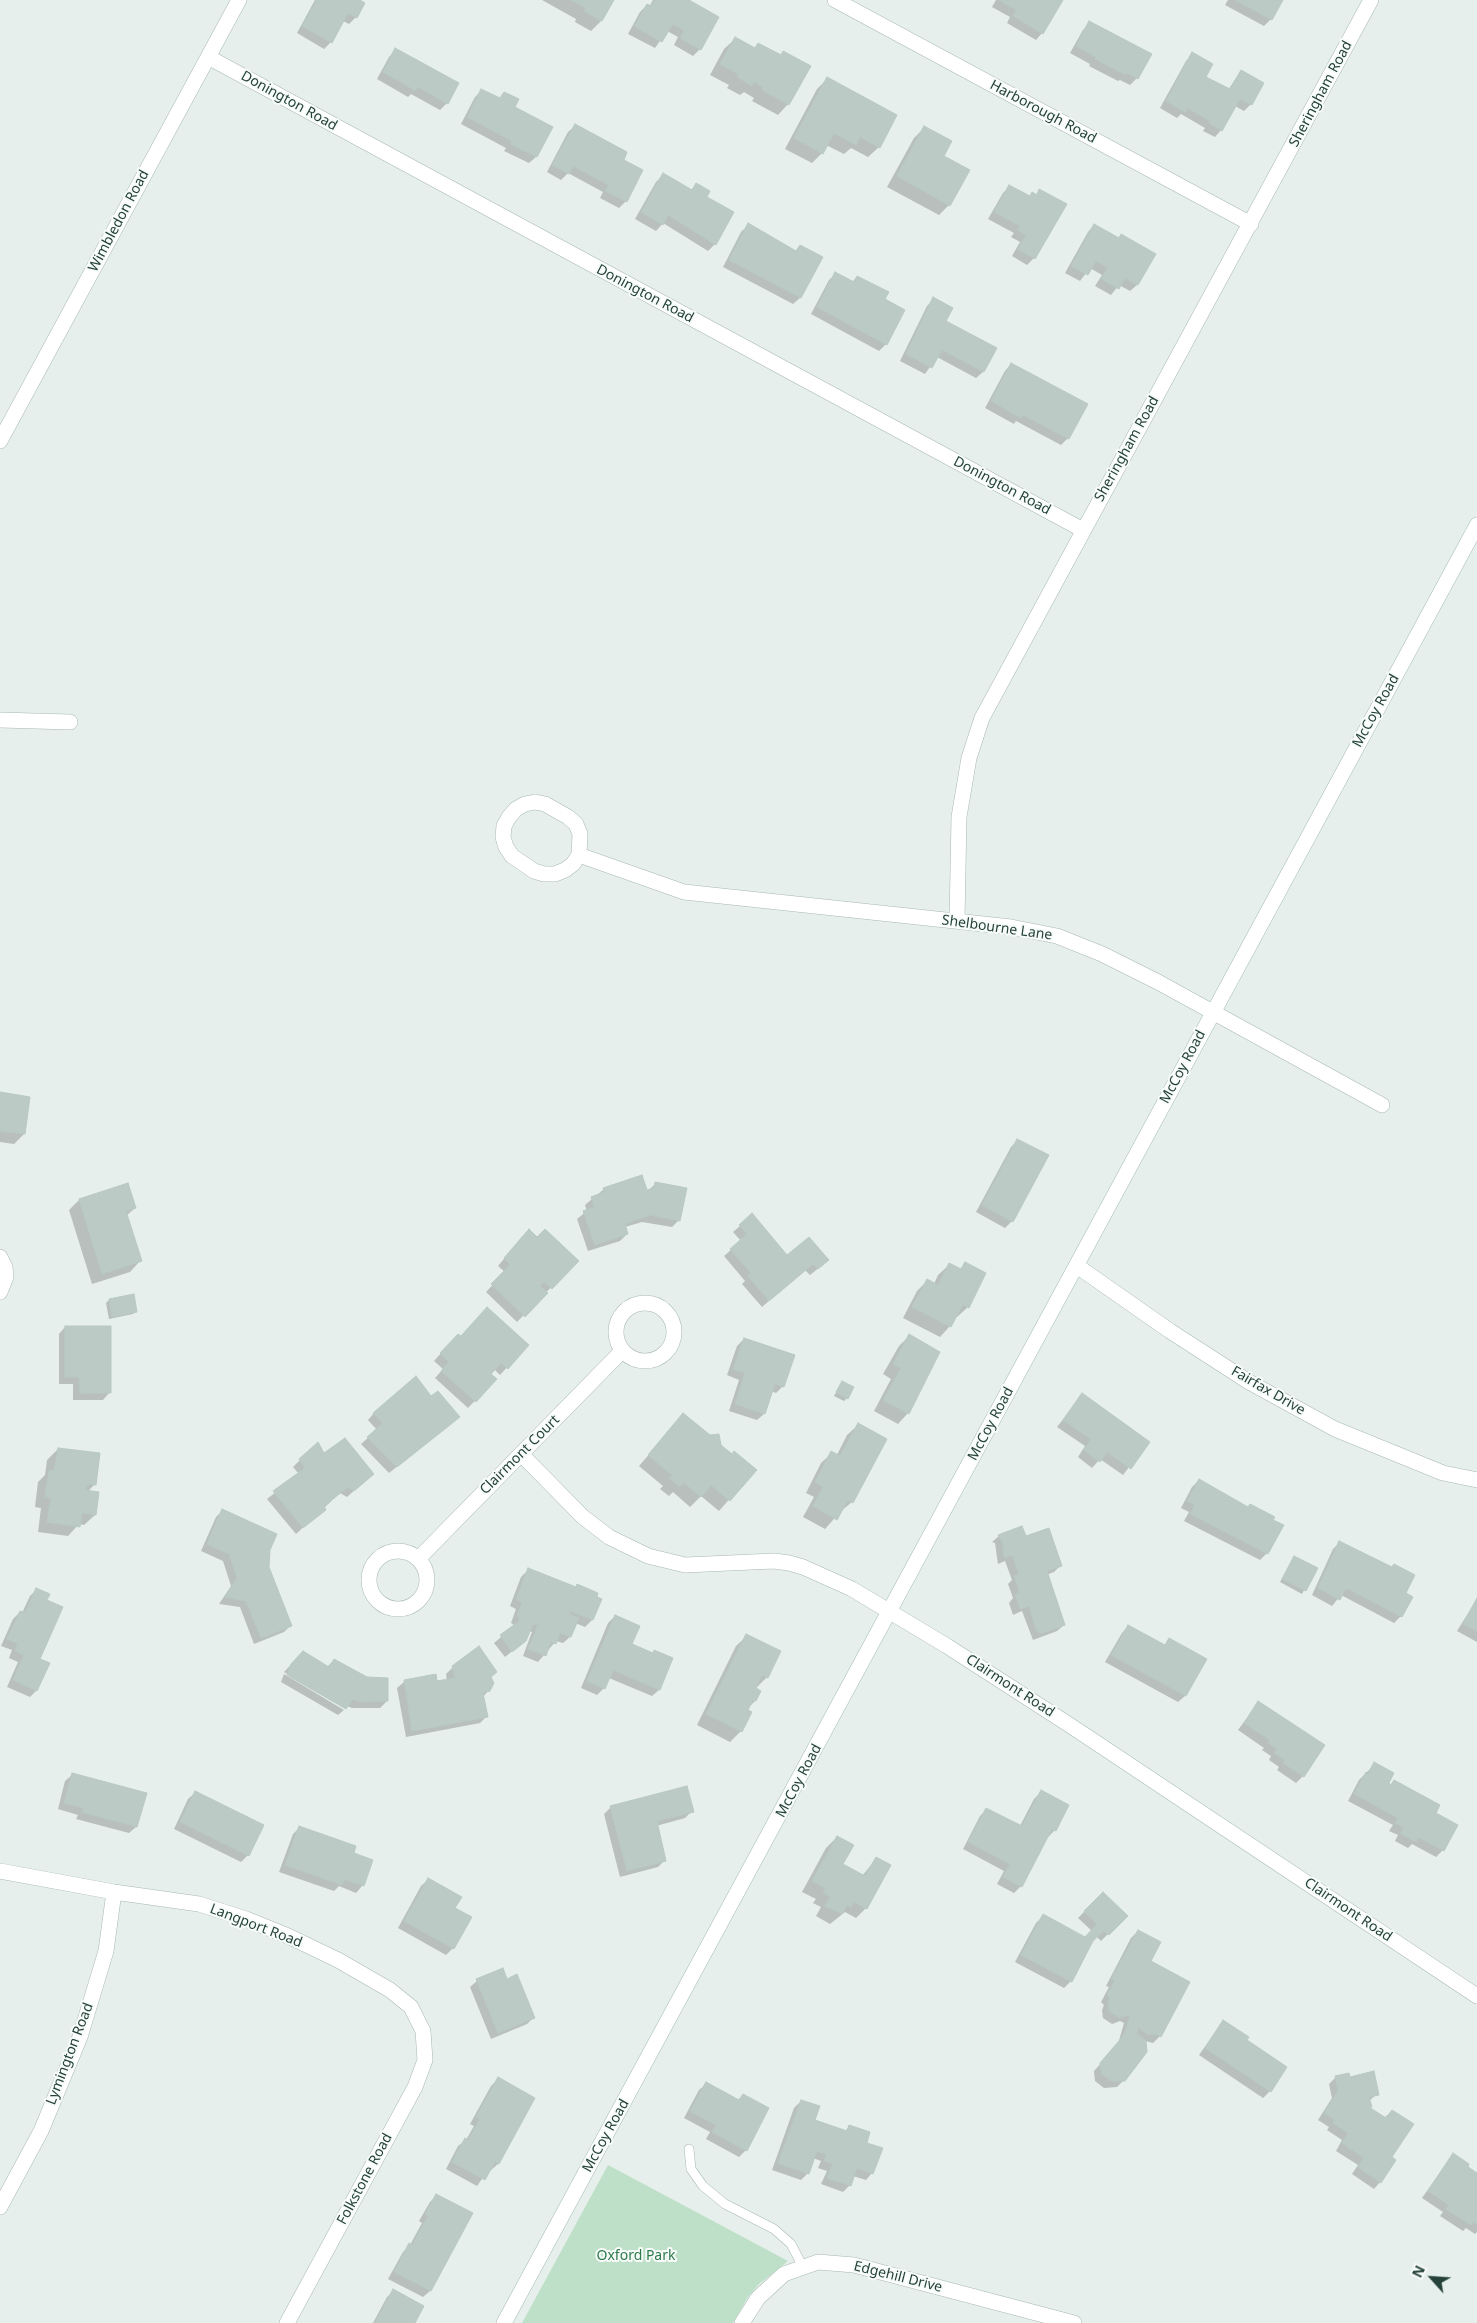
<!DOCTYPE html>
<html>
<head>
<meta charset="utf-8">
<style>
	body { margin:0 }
	#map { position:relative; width:1477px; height:2323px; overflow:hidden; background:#e6efeb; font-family:"Noto Sans",sans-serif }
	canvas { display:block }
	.north { position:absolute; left:1407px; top:2253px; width:50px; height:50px; -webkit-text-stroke:4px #f7fbf9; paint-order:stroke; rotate:296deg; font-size:14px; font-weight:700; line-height:20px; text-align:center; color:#24423a }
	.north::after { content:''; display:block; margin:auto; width:18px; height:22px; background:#24423a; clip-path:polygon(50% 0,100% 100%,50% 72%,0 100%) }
</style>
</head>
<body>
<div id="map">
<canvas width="1477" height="2323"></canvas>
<div class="north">N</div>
</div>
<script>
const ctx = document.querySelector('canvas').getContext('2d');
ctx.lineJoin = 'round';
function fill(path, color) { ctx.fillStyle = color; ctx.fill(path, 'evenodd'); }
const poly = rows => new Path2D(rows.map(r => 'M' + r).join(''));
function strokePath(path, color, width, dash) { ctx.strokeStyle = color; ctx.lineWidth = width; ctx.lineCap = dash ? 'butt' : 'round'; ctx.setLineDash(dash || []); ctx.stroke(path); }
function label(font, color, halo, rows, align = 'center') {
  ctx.font = font + ' "Noto Sans",sans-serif'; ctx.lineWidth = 4; ctx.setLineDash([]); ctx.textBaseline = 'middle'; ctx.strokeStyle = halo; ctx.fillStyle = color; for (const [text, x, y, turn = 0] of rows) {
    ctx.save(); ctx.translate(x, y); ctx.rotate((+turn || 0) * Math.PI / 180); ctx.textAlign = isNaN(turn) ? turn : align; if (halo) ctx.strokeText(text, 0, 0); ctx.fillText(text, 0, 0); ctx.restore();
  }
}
const green = poly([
	[608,2165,788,2261,759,2284,748,2297,733,2323,522,2323]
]);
const shadow = poly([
	[315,0,358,0,364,3,356,17,349,24,343,21,331,42,324,49,297,33],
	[542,0,613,0,601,21,591,31,575,22,576,19],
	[653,0,686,0,700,49,693,56,674,45,678,37,667,31,655,48,628,34,640,12,647,5,649,7],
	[996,0,1061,0,1042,33,1036,40,1007,23,1010,17,992,7],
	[1228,0,1281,0,1271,19,1264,26,1225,5],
	[1090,23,1137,78,1130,85,1120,80,1118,81,1089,66,1090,64,1070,53,1083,30],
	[735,39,754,49,758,45,780,56,783,53,788,104,778,115,752,101,754,98,744,92,740,95,727,88,729,85,710,75,724,49],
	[396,50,447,103,440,110,411,94,408,97,377,79,389,57],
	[1193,54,1205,77,1228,90,1241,71,1251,104,1244,111,1235,106,1221,130,1215,137,1203,131,1205,128,1181,114,1177,118,1160,108,1186,61],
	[827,79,879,147,868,157,851,148,844,154,826,145,822,153,812,163,785,149,817,89],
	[482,90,499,99,504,93,513,107,551,127,536,157,529,163,504,151,506,148,461,124,475,97],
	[575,126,622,160,626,201,619,208,600,198,603,192,568,173,561,180,547,172,568,132],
	[924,128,942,157,949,205,939,215,887,187,914,138],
	[663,175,691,190,696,185,705,197,715,244,708,251,663,223,656,231,635,219,656,182],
	[1010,186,1029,197,1032,194,1035,195,1040,191,1034,258,1027,265,1012,256,1020,242,1011,237,1014,233,988,219,1003,193],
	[748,225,795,252,800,246,821,258,800,298,793,304,723,267,741,232],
	[1094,225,1118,239,1121,236,1154,254,1137,285,1130,291,1119,285,1111,295,1095,286,1102,275,1090,268,1080,281,1065,273,1088,232],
	[836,274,852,282,857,277,884,300,904,310,886,344,879,351,811,314,829,280],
	[934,299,944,321,995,349,983,372,976,378,937,357,925,374,900,361,927,306],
	[1011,364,1086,405,1068,438,1061,445,1016,421,1014,424,985,408,1005,371],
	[0,1094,24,1134,14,1144,0,1142],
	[1018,1140,1047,1156,1012,1221,1005,1228,976,1212,1011,1147],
	[656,1183,679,1220,672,1227,642,1222,625,1227,627,1234,620,1241,588,1251,577,1219,587,1211,585,1205,604,1189,647,1192],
	[79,1200,135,1208,126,1216,140,1261,130,1272,92,1284,69,1210],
	[740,1226,787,1257,809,1238,820,1267,810,1275,805,1270,762,1307,742,1284,745,1281,724,1256,741,1241,733,1232],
	[522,1237,537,1239,577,1261,517,1322,486,1292,505,1272,498,1266],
	[965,1264,968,1307,957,1317,955,1316,950,1326,940,1337,903,1318,917,1291,927,1281,934,1284,938,1275,949,1265,959,1270],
	[109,1300,136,1311,133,1314,109,1319,106,1303],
	[65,1327,109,1393,103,1400,73,1400,73,1384,59,1384,59,1334],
	[909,1336,908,1413,898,1424,874,1411,891,1379,883,1374,899,1346],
	[461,1338,527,1345,500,1375,494,1369,489,1374,495,1380,468,1408,435,1378,443,1369,434,1361,451,1342],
	[744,1339,783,1386,776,1393,771,1391,764,1414,757,1420,729,1411,739,1380,727,1375,737,1346],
	[842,1382,847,1398,844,1401,834,1396],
	[1082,1395,1148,1442,1123,1475,1100,1459,1092,1468,1078,1457,1085,1446,1057,1427],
	[374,1413,452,1423,389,1473,361,1444,377,1430,368,1420],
	[683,1415,720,1446,755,1470,719,1511,701,1496,690,1507,673,1492,669,1496,660,1489,663,1486,639,1466],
	[858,1425,852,1502,840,1512,825,1529,803,1517,814,1497,806,1493,821,1463,832,1453,837,1455,847,1435],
	[58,1449,99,1454,94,1485,88,1491,95,1515,84,1525,79,1524,68,1536,38,1532,41,1508,35,1507,38,1482,45,1475,47,1460],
	[324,1454,365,1481,347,1497,340,1493,296,1534,267,1499,299,1474,293,1467,300,1460],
	[1199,1480,1267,1553,1260,1560,1184,1521,1189,1512,1181,1508,1192,1487],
	[223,1510,269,1550,268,1567,290,1626,284,1632,254,1644,240,1607,219,1604,231,1586,223,1561,201,1551,216,1517],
	[999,1536,1025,1538,1061,1565,1054,1572,1046,1575,1064,1625,1057,1631,1033,1640,1022,1611,1013,1615,1009,1603,1013,1598,1008,1584,1012,1580,1005,1561,998,1564,995,1543,992,1542],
	[1340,1542,1404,1593,1401,1616,1394,1623,1341,1595,1332,1606,1312,1595,1333,1549],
	[1294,1557,1316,1569,1302,1594,1280,1582],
	[528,1570,575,1588,577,1586,600,1599,592,1620,585,1627,575,1623,570,1637,563,1643,556,1641,538,1662,523,1656,532,1632,529,1631,525,1641,505,1657,494,1643,513,1627,514,1625,511,1623,516,1609,510,1606,521,1577],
	[37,1589,46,1601,36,1691,30,1697,7,1687,18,1662,9,1658,12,1650,1,1646,13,1619,20,1612,22,1613,30,1596],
	[1477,1599,1477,1642,1457,1631],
	[615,1616,631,1645,652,1654,654,1651,672,1659,659,1690,652,1696,609,1678,604,1688,597,1695,581,1688,608,1623],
	[1128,1626,1164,1646,1169,1640,1205,1659,1185,1696,1178,1702,1105,1662,1122,1633],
	[747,1636,767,1677,755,1689,755,1701,748,1708,741,1731,730,1742,697,1725,736,1646],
	[303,1652,327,1667,334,1660,387,1701,380,1708,352,1708,347,1706,345,1707,284,1672],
	[453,1667,490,1678,489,1690,483,1697,486,1717,480,1723,406,1737,397,1688,404,1682,435,1676,436,1683,447,1681,446,1674],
	[284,1674,344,1710,338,1715,281,1682],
	[1259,1702,1303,1776,1296,1783,1277,1770,1279,1767,1269,1760,1271,1756,1262,1750,1264,1748,1238,1730],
	[1375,1764,1390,1785,1394,1781,1434,1814,1456,1825,1443,1850,1436,1857,1412,1844,1408,1848,1395,1841,1398,1835,1389,1831,1393,1825,1348,1801,1359,1780],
	[72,1775,136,1827,129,1833,76,1819,78,1815,58,1809,65,1781],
	[1041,1792,1055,1830,1048,1837,1047,1836,1021,1886,1014,1893,997,1884,1004,1871,963,1849,980,1816,987,1809,1020,1826,1034,1799],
	[195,1793,248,1855,241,1862,174,1829,188,1799],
	[611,1807,692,1811,685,1818,656,1826,665,1860,658,1867,620,1877,604,1814],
	[299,1828,352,1854,371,1861,362,1886,356,1893,339,1886,334,1891,279,1872,293,1834],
	[837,1837,841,1865,862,1876,876,1859,866,1908,856,1918,845,1912,830,1924,816,1916,821,1907,813,1903,816,1899,802,1892,826,1848],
	[428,1880,454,1909,453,1948,446,1955,398,1928,421,1886],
	[1103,1893,1126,1916,1101,1941,1096,1936,1092,1940,1071,1981,1064,1988,1015,1962,1036,1923,1043,1916,1085,1938,1092,1931,1078,1918],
	[1138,1931,1150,1962,1160,2036,1153,2043,1145,2041,1124,2080,1117,2087,1104,2088,1095,2081,1094,2071,1118,2044,1124,2023,1120,2021,1112,2024,1103,2018,1102,2010,1104,2005,1101,2002,1109,1987,1106,1986,1131,1938],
	[506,1980,534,2017,527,2024,491,2039,470,1987,477,1981],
	[1223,2021,1245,2041,1270,2091,1263,2098,1199,2055],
	[1336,2077,1349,2078,1377,2094,1369,2101,1368,2108,1384,2118,1392,2111,1390,2158,1380,2182,1374,2189,1352,2174,1358,2165,1336,2151,1342,2140,1327,2130,1329,2127,1318,2120,1332,2098,1329,2084],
	[498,2079,534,2098,498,2164,491,2170,489,2169,477,2186,446,2169,458,2146,466,2140,474,2126,470,2124,491,2086],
	[706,2084,737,2101,743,2095,746,2150,739,2157,706,2139,710,2132,684,2118,699,2090],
	[801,2101,814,2121,844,2132,850,2126,865,2143,872,2173,866,2180,853,2176,850,2185,843,2192,821,2184,827,2171,818,2168,821,2161,813,2158,808,2173,801,2180,772,2170,794,2108],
	[1453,2154,1477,2174,1477,2232,1475,2234,1466,2228,1463,2231,1440,2216,1443,2212,1422,2198],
	[437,2195,471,2214,430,2291,423,2297,388,2279,403,2252,410,2245,422,2223,419,2221,430,2202],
	[394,2291,412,2323,373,2323,387,2297]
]);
const building = poly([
	[317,0,360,0,365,3,357,18,348,13,332,43,302,26,317,0],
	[571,0,614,0,602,21,584,11,586,8,571,0],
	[655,0,689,0,719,17,701,50,680,38,684,30,673,24,662,42,634,26,647,4,651,6,655,0],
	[999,0,1063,0,1043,34,1013,16,1016,10,999,0],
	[1235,0,1283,0,1272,20,1235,0],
	[1089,21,1152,54,1138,79,1127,73,1126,75,1095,59,1096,57,1076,46,1089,21],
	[735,37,755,48,758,43,781,55,783,51,811,66,789,105,762,90,763,87,754,82,752,86,737,77,738,74,720,64,735,37],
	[395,48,459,83,448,104,418,87,416,91,383,72,395,48],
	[1192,52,1213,64,1206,77,1230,89,1241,70,1264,83,1252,105,1240,99,1222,131,1209,123,1210,121,1187,108,1185,112,1166,101,1192,52],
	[827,77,897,115,880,148,860,137,856,145,834,133,823,154,794,138,827,77],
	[481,89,500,98,504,92,519,99,515,107,553,127,537,157,510,144,512,141,467,117,481,89],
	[575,124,627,152,624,160,643,170,627,202,605,191,609,185,573,166,569,174,552,165,575,124],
	[924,126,952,141,944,156,970,170,950,206,897,176,924,126],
	[663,173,692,190,696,183,710,191,707,197,734,212,716,245,668,215,663,225,641,212,663,173],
	[1009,185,1030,196,1032,192,1037,195,1039,189,1067,204,1035,259,1018,249,1026,235,1017,230,1020,226,994,212,1009,185],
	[748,223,796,251,800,245,823,257,801,298,729,260,748,223],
	[1094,224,1119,238,1121,234,1156,254,1138,285,1125,278,1119,289,1101,279,1108,268,1096,261,1088,275,1071,266,1094,224],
	[835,272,854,282,857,276,889,292,885,299,905,310,887,345,817,307,835,272],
	[933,297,953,308,946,321,997,348,984,372,942,350,932,368,906,354,933,297],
	[1011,363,1088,404,1069,439,1023,415,1021,418,991,401,1011,363],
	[0,1092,30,1097,25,1134,0,1131,0,1092],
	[1017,1139,1049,1155,1013,1222,982,1205,1017,1139],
	[642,1175,647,1190,654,1188,655,1182,687,1188,680,1221,650,1215,625,1224,628,1234,595,1245,583,1211,594,1207,591,1197,604,1192,603,1188,642,1175],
	[128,1183,136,1208,126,1211,142,1261,102,1274,79,1199,128,1183],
	[752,1213,787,1255,809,1237,829,1260,818,1269,813,1264,769,1301,748,1276,751,1273,730,1249,747,1234,739,1225,752,1213],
	[529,1229,537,1237,545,1229,579,1261,552,1289,544,1282,540,1286,548,1293,525,1317,491,1284,510,1265,504,1258,529,1229],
	[965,1262,986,1273,969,1308,963,1304,951,1327,912,1307,927,1279,938,1285,949,1263,961,1269,965,1262],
	[134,1294,137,1312,112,1317,109,1299,134,1294],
	[487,1307,529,1345,508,1369,501,1363,491,1374,497,1379,476,1402,441,1371,449,1362,440,1353,458,1334,461,1336,487,1307],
	[65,1326,111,1326,111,1393,80,1393,79,1377,65,1377,65,1326],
	[909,1334,940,1352,909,1414,883,1400,901,1368,893,1364,909,1334],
	[744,1338,795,1355,784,1387,775,1384,765,1414,735,1404,745,1373,733,1369,744,1338],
	[416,1376,431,1396,438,1391,460,1417,397,1467,367,1437,383,1423,373,1413,416,1376],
	[842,1381,854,1387,848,1399,836,1392,842,1381],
	[1082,1393,1150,1442,1131,1469,1107,1452,1100,1462,1084,1450,1091,1439,1063,1420,1082,1393],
	[683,1413,710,1435,719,1434,721,1445,732,1454,734,1451,757,1470,730,1501,711,1485,701,1497,683,1482,680,1487,669,1478,673,1476,648,1455,683,1413],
	[858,1423,887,1439,853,1503,848,1500,837,1520,813,1506,823,1487,815,1482,831,1451,840,1456,858,1423],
	[345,1438,374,1474,354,1491,348,1487,324,1506,326,1510,303,1528,273,1491,305,1468,299,1459,318,1442,324,1453,345,1438],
	[58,1448,100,1453,96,1485,87,1484,85,1490,99,1492,96,1515,82,1513,80,1527,47,1522,51,1498,45,1497,49,1470,54,1471,58,1448],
	[1199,1479,1248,1507,1250,1504,1275,1517,1273,1520,1284,1525,1268,1554,1190,1514,1195,1505,1187,1501,1199,1479],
	[222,1509,277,1534,270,1550,269,1567,292,1626,261,1638,246,1601,225,1597,237,1578,229,1554,207,1544,222,1509],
	[1022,1526,1026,1536,1049,1528,1062,1566,1047,1571,1065,1625,1040,1634,1036,1629,1029,1606,1020,1609,1015,1595,1020,1593,1014,1576,1019,1574,1012,1555,1005,1558,1002,1551,1004,1551,1003,1543,998,1535,1022,1526],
	[1339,1541,1392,1567,1394,1564,1415,1575,1406,1593,1413,1597,1402,1617,1346,1588,1340,1600,1318,1588,1339,1541],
	[1294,1556,1318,1568,1306,1591,1282,1579,1294,1556],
	[528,1568,576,1587,577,1584,598,1593,597,1597,602,1599,593,1620,570,1611,569,1614,579,1618,571,1637,560,1633,556,1644,551,1642,546,1656,528,1649,538,1625,533,1624,526,1641,512,1652,500,1635,518,1622,520,1618,517,1616,522,1602,516,1600,528,1568],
	[36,1588,50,1594,47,1600,63,1607,40,1659,50,1663,37,1691,13,1680,24,1655,15,1651,18,1644,7,1639,20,1611,25,1613,36,1588],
	[1477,1598,1477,1631,1463,1624,1477,1598],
	[615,1615,640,1626,632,1644,653,1653,654,1650,673,1658,660,1690,613,1670,605,1689,587,1681,615,1615],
	[1128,1625,1165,1645,1169,1638,1207,1659,1186,1696,1111,1655,1128,1625],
	[746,1634,781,1651,768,1678,762,1675,756,1688,761,1691,756,1701,753,1700,748,1710,752,1712,742,1732,706,1714,746,1634],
	[479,1646,497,1672,491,1677,494,1683,490,1691,483,1693,488,1717,412,1731,404,1680,436,1674,437,1681,455,1678,452,1666,479,1646],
	[303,1651,329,1667,334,1659,367,1677,388,1678,388,1701,360,1702,353,1699,346,1709,287,1675,291,1664,303,1651],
	[1258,1701,1325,1745,1304,1777,1283,1763,1285,1760,1274,1753,1277,1749,1268,1743,1270,1740,1244,1723,1258,1701],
	[1374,1762,1394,1773,1389,1783,1391,1785,1394,1780,1440,1805,1436,1813,1458,1825,1444,1851,1418,1837,1416,1842,1400,1833,1404,1828,1395,1823,1398,1818,1354,1794,1366,1772,1368,1774,1374,1762],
	[72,1773,147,1793,137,1827,82,1812,84,1808,64,1803,72,1773],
	[687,1786,694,1812,657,1821,666,1861,627,1871,610,1806,687,1786],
	[1041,1790,1069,1805,1056,1831,1052,1829,1022,1887,1003,1877,1010,1864,968,1842,986,1808,1022,1826,1041,1790],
	[195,1791,264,1825,249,1856,180,1822,195,1791],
	[299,1826,356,1846,354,1853,373,1860,364,1886,344,1879,342,1885,285,1865,299,1826],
	[837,1836,854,1845,843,1864,865,1876,876,1857,891,1865,867,1909,854,1902,851,1907,847,1905,842,1914,825,1906,830,1897,823,1892,825,1888,812,1881,837,1836],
	[428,1878,462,1897,455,1908,472,1917,454,1949,404,1921,428,1878],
	[1103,1892,1128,1916,1109,1935,1104,1931,1093,1941,1072,1982,1021,1955,1043,1914,1085,1937,1097,1924,1084,1911,1103,1892],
	[1138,1930,1161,1942,1151,1961,1190,1982,1161,2037,1156,2034,1148,2035,1138,2027,1137,2034,1146,2041,1147,2052,1125,2081,1111,2081,1102,2074,1100,2063,1124,2035,1130,2016,1127,2015,1120,2018,1109,2011,1108,2003,1110,1998,1107,1995,1115,1980,1111,1979,1138,1930],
	[503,1968,507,1979,517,1974,535,2018,498,2033,476,1979,503,1968],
	[1223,2020,1249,2037,1247,2040,1287,2067,1271,2092,1205,2048,1223,2020],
	[1374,2071,1379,2095,1369,2097,1372,2107,1369,2107,1386,2118,1392,2110,1414,2124,1392,2157,1396,2160,1381,2183,1358,2167,1364,2158,1342,2143,1348,2133,1333,2123,1335,2120,1324,2113,1338,2091,1335,2076,1349,2073,1350,2077,1374,2071],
	[498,2077,535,2098,499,2164,495,2162,485,2180,452,2162,465,2138,468,2140,480,2119,476,2117,498,2077],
	[706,2082,739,2100,743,2094,769,2108,747,2151,712,2132,716,2125,690,2111,706,2082],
	[801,2100,820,2106,815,2120,847,2131,849,2125,870,2132,867,2143,883,2148,873,2174,857,2168,851,2186,827,2178,833,2164,824,2161,827,2154,817,2151,809,2174,778,2163,801,2100],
	[1453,2153,1469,2164,1468,2167,1477,2173,1477,2224,1473,2222,1471,2225,1446,2209,1449,2205,1428,2191,1453,2153],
	[436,2194,473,2213,431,2291,394,2272,409,2243,412,2245,428,2216,425,2214,436,2194],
	[393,2289,424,2306,415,2323,375,2323,393,2289]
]);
const lane = poly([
	[689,2149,691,2169,703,2186,725,2204,774,2229,791,2244,803,2267]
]);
const street = poly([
	[835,0,1251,224],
	[208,57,1083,530],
	[0,441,239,0],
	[0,720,70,722],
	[535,802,545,804,568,817,576,824,580,834,579,855,573,864,565,870,555,874,544,874,534,871,512,856,506,847,503,837,504,826,509,817,516,809,525,804,535,802],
	[579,855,684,892,1011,927,1057,936,1102,954,1158,982,1382,1105],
	[957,921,959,817,969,758,982,718,1371,0],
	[0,1257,5,1267,6,1277,0,1292],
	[1077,1266,1170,1331,1249,1382,1335,1429,1443,1473,1477,1480],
	'616 1332a29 29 0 1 1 58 0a29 29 0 1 1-58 0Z',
	[521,1454,583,1517,609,1537,648,1556,685,1565,774,1561,789,1563,803,1567,852,1589,947,1646,1068,1724,1477,1996],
	'369 1580a29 29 0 1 1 58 0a29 29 0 1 1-58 0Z',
	[418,1559,622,1351],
	[0,1871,114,1892,199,1904,246,1919,288,1936,338,1960,390,1990,411,2007,423,2031,425,2060,415,2087,287,2323],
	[0,2207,41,2131,80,2037,106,1951,114,1892],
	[742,2323,758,2298,784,2274,818,2262,854,2265,1074,2323]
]);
const secondary = poly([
	[504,2323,1477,525]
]);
const streetNames = [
	["Sheringham Road",1321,94,-62],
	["Donington Road",289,101,29],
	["Harborough Road",1043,112,28],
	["Wimbledon Road",119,221,-62],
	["Donington Road",645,294,28],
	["Sheringham Road",1127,449,-61],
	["Donington Road",1002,486,28],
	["McCoy Road",1376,711,-61],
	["Shelbourne Lane",997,928,8],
	["McCoy Road",1183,1067,-62],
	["Fairfax Drive",1268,1391,30],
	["McCoy Road",991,1424,-62],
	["Clairmont Court",520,1455,-45],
	["Clairmont Road",1010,1686,33],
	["McCoy Road",799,1781,-62],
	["Clairmont Road",1348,1910,34],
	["Langport Road",256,1926,21],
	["Lymington Road",70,2054,-69],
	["McCoy Road",606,2136,-61],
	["Folkstone Road",365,2179,-62],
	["Edgehill Drive",898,2277,14]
];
const parkNames = [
	["Oxford Park",636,2256]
];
fill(green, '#bfe0c8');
fill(shadow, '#0003');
fill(building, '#bbcac4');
strokePath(building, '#b8c9c2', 1);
strokePath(lane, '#a8b8b2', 10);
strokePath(street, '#a8b8b2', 16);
strokePath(secondary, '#a4bbb3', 16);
strokePath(lane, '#fff', 9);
strokePath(street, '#fff', 15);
strokePath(secondary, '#fff', 15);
label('14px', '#24423a', '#f7fbf9', streetNames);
label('14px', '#2d7a4b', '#f7fbf9', parkNames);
</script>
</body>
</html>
